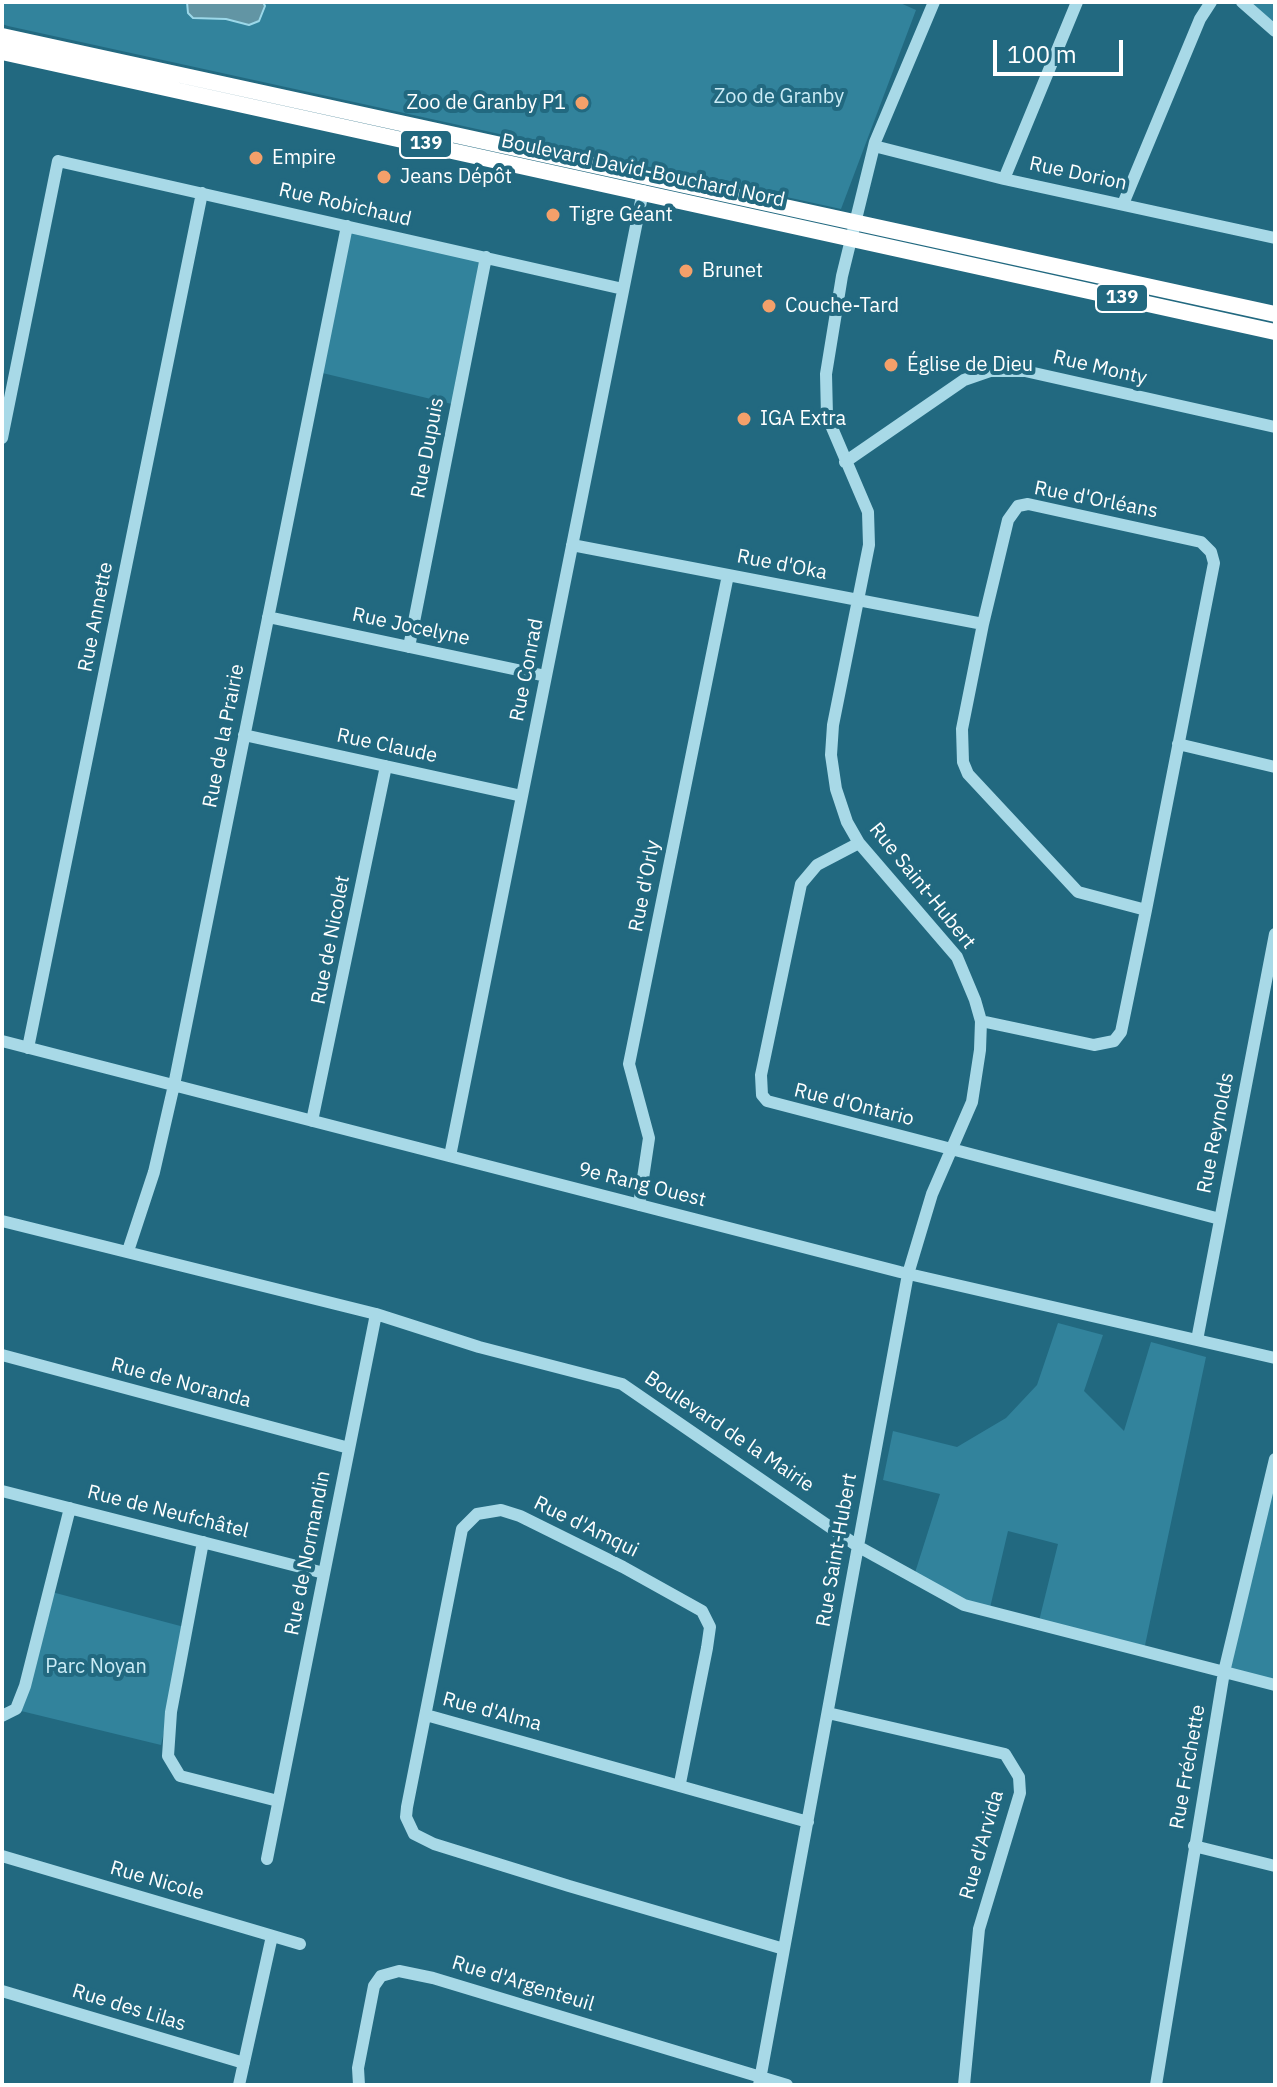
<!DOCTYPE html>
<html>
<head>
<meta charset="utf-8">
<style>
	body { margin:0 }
	#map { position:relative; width:1277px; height:2087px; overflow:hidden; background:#226980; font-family:"IBM Plex Sans",sans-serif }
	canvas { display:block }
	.frame { position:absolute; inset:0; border:4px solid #fff; pointer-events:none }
	.scale { position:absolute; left:993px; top:40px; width:130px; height:36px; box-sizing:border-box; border:4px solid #fff; border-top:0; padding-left:10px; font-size:24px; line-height:28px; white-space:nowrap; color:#fff; -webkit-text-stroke:6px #226980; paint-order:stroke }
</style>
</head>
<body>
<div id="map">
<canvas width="1277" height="2087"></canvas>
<div class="frame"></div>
<div class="scale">100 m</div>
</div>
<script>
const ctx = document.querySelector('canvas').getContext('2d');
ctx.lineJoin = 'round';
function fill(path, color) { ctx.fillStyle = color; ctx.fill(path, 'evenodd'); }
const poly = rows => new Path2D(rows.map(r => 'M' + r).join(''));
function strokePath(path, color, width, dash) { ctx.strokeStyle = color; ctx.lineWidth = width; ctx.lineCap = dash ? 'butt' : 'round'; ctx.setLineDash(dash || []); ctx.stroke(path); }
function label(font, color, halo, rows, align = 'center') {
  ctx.font = font + ' "IBM Plex Sans",sans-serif'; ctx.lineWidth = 8; ctx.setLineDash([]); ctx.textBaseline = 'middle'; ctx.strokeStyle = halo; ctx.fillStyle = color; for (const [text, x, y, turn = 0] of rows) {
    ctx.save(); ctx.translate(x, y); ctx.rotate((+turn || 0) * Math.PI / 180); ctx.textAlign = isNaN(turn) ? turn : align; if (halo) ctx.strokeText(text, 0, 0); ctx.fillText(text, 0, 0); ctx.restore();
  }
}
const green = poly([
	[2,2,898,2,916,10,841,209,8,26,2,24],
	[1236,2,1275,2,1275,34],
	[342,228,485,263,456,405,314,371],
	[1058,1323,1103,1335,1084,1391,1124,1431,1151,1342,1206,1357,1144,1650,1038,1625,1058,1544,1008,1531,989,1612,913,1579,940,1494,883,1480,893,1431,957,1447,1006,1418,1037,1385],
	[1275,1459,1275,1685,1224,1672],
	[48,1591,188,1628,161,1745,17,1710]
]);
const water = poly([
	[187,2,263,2,265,6,259,21,249,25,226,19,193,18,188,13,187,2]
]);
const minor = poly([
	[1242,2,1275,31],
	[874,146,1004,179,1275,238],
	[1004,179,1077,2],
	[1123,204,1200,19,1211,2],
	[2,438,58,161,623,289],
	[845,462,964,380,990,371,1025,371,1275,427],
	[572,545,983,624],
	[268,617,546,676],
	[409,647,486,257],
	[244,735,522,796],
	[1178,744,1275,767],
	[859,843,817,865,801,884,761,1075,762,1095,767,1101,1220,1219],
	[981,1021,1094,1045,1114,1041,1121,1032,1146,910,1214,563,1211,552,1201,542,1028,504,1018,506,1008,520,983,624,962,729,963,762,968,774,1078,892,1146,910],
	[2,1041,900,1272,1275,1358],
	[28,1048,202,193],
	[312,1121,386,766],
	[450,1156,643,191],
	[639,1205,649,1138,629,1064,728,575],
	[2,1221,376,1314,479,1347,622,1384,859,1547,964,1605,1275,1685],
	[128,1251,154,1172,174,1085,347,226],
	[1197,1340,1275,934],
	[2,1355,349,1448],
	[2,1491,324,1573],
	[203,1542,171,1712,168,1756,180,1776,278,1801],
	[828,1713,1005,1754,1019,1777,1020,1793,979,1929,964,2085],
	[426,1715,808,1822],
	[2,1716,16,1709,25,1686,70,1508],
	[680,1783,707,1648,710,1627,702,1611,623,1567,520,1516,501,1510,477,1514,462,1529,407,1807,406,1817,414,1834,434,1844,569,1886,784,1949],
	[1194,1846,1275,1866],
	[2,1856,300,1944],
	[267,1859,376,1314],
	[2,1991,244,2063],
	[239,2085,272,1936],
	[359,2085,358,2068,374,1986,381,1976,399,1971,433,1978,787,2085],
	[759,2085,908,1274,932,1194,972,1102,980,1050,981,1021,975,1000,957,957,859,843,847,822,836,789,831,755,833,725,869,545,868,512,827,416,826,374,842,276,875,142,934,2],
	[1156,2085,1224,1672,1275,1459]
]);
const highway = poly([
	[2,36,1275,314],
	[2,52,1275,332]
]);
const markers = [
	[582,103,8,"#f4a06a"],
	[256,158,8,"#f4a06a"],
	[384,177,8,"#f4a06a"],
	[553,215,8,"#f4a06a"],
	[686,271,8,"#f4a06a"],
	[769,306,8,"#f4a06a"],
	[891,365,8,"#f4a06a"],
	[744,419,8,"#f4a06a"]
];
const shields = [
	[426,144,52],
	[1122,298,52]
];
const shieldNames = [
	["139",426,144],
	["139",1122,298]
];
const parkNames = [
	["Zoo de Granby",779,97],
	["Parc Noyan",96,1667]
];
const poiNames = [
	["Zoo de Granby P1",566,103,"right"],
	["Empire",272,158],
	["Jeans Dépôt",400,177],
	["Tigre Géant",569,215],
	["Brunet",702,271],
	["Couche-Tard",785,306],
	["Église de Dieu",907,365],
	["IGA Extra",760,419]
];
const streetNames = [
	["Boulevard David-Bouchard Nord",643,171,12],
	["Rue Dorion",1078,174,12],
	["Rue Robichaud",345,205,13],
	["Rue Monty",1100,368,13],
	["Rue Dupuis",428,448,-79],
	["Rue d'Orléans",1096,500,11],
	["Rue d'Oka",782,565,11],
	["Rue Annette",96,617,-79],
	["Rue Jocelyne",411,627,12],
	["Rue Conrad",527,670,-79],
	["Rue de la Prairie",224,736,-79],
	["Rue Claude",387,746,12],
	["Rue d'Orly",645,886,-79],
	["Rue Saint-Hubert",922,886,51],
	["Rue de Nicolet",331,940,-79],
	["Rue d'Ontario",854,1105,14],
	["Rue Reynolds",1216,1133,-79],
	["9e Rang Ouest",642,1185,14],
	["Rue de Noranda",181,1383,15],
	["Boulevard de la Mairie",729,1432,34],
	["Rue de Neufchâtel",168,1512,14],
	["Rue d'Amqui",586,1527,26],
	["Rue Saint-Hubert",837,1550,-80],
	["Rue de Normandin",308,1553,-79],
	["Rue d'Alma",492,1712,15],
	["Rue Fréchette",1188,1767,-80],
	["Rue d'Arvida",982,1845,-74],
	["Rue Nicole",157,1881,16],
	["Rue d'Argenteuil",523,1984,17],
	["Rue des Lilas",129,2008,17]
];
fill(green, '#32839c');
fill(water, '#6295a4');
strokePath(water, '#9cd8e9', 2);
strokePath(minor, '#a8d9e7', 12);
strokePath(highway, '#fff', 16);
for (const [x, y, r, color] of markers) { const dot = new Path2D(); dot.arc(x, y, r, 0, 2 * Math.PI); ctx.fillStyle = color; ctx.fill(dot); strokePath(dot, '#226980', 3); }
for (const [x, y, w] of shields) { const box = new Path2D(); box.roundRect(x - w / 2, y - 14, w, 28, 6); ctx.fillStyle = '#226980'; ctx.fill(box); strokePath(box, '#fff', 2); }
label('bold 18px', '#fff', null, shieldNames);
label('20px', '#cbecf6', '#226980', parkNames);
label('20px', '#fff', '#226980', poiNames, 'left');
label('20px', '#fff', '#226980', streetNames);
</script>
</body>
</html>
